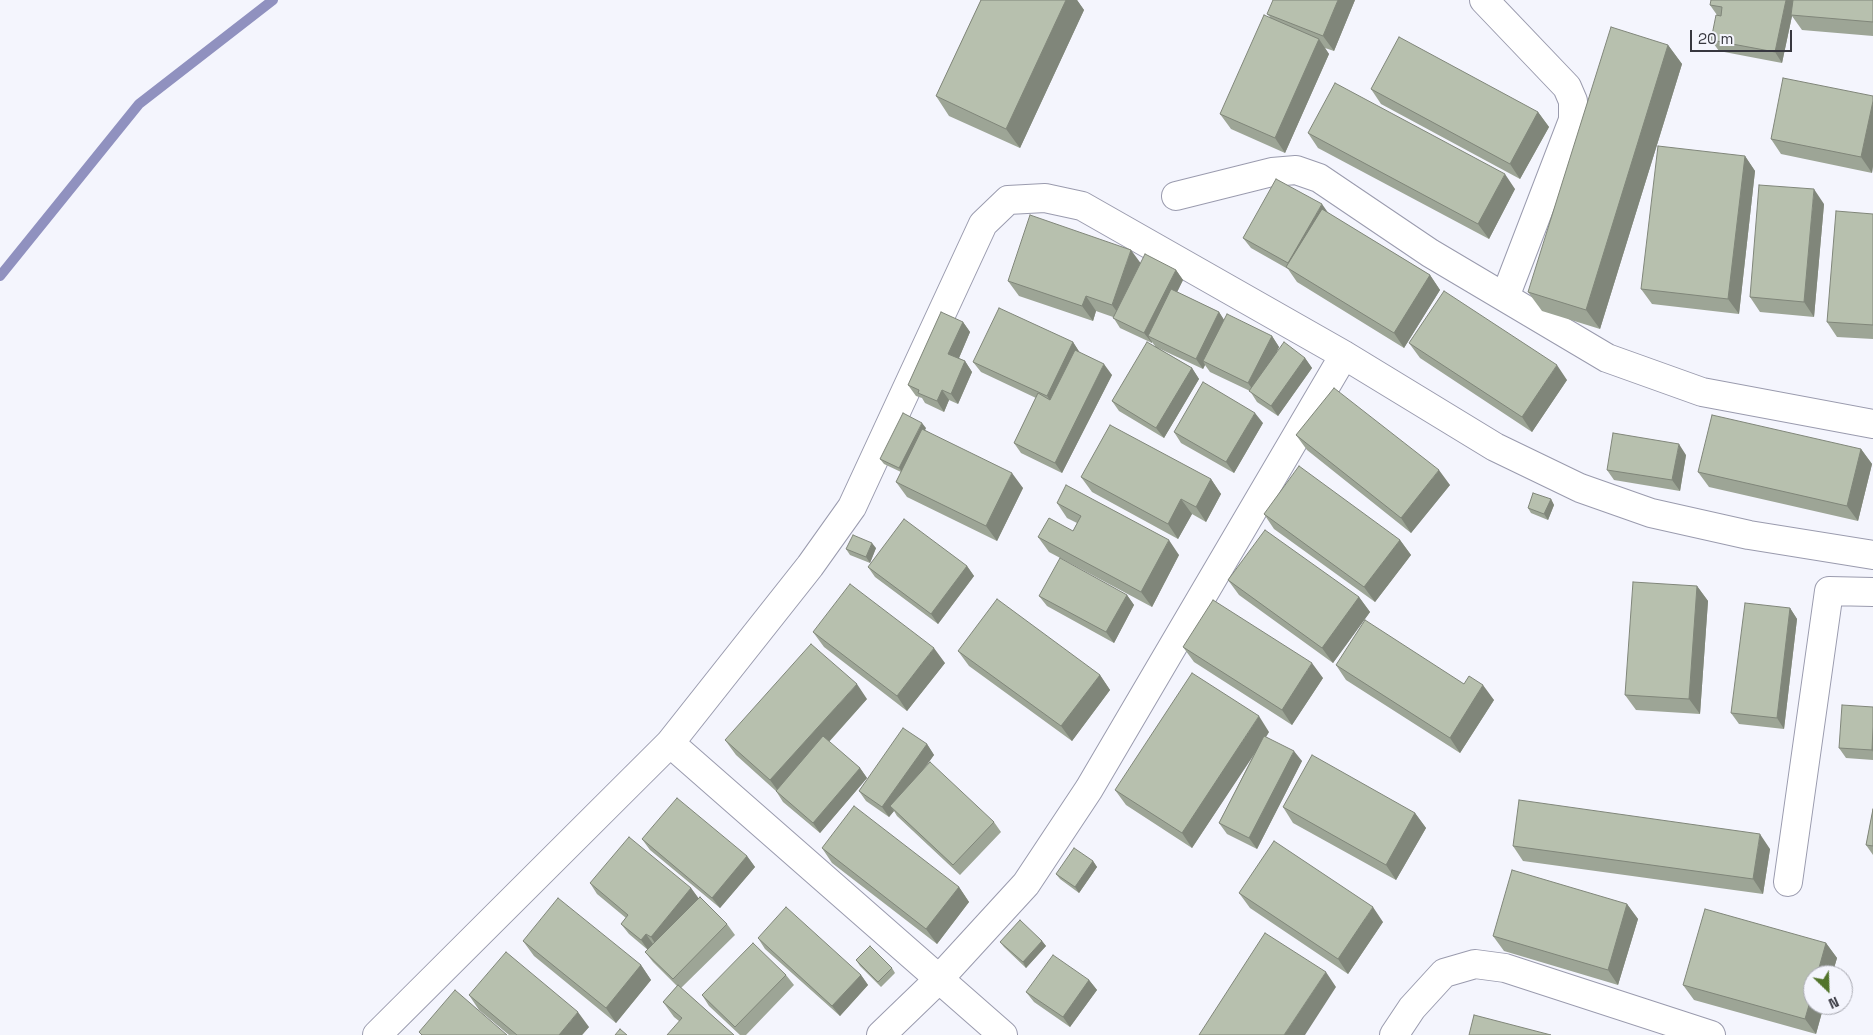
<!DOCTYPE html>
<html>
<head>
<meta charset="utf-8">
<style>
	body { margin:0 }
	#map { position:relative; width:1873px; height:1035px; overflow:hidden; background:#f4f5fd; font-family:"Space Grotesk",sans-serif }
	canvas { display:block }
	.north { position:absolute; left:1803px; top:965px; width:50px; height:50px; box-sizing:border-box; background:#f4f5fd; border:1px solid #a8a9b1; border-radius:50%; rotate:156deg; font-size:14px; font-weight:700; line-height:20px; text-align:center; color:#37373f }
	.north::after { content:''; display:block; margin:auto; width:18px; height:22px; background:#52742b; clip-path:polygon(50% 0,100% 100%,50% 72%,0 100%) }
	.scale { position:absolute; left:1690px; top:30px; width:102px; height:22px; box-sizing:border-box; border:2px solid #37373f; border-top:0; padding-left:6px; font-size:15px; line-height:18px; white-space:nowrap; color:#37373f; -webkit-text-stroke:4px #f4f5fd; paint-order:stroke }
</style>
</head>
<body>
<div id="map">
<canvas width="1873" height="1035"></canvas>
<div class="north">N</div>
<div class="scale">20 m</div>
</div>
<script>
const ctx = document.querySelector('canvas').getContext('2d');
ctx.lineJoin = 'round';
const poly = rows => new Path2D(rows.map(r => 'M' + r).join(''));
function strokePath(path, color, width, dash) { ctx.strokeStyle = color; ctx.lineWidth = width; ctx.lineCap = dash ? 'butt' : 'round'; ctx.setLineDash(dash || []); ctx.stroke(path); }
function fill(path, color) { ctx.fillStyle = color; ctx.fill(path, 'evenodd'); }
const stream = poly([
	[0,276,139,104,273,0]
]);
const minor = poly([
	[1484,0,1567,87,1573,101,1573,120,1505,297],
	[1176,196,1272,172,1296,170,1319,178,1430,253,1607,358,1702,392,1873,424],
	[670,743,1003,1035],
	[1788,882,1829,591,1873,592],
	[377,1035,670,743,810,566,852,507,983,224,1008,200,1045,198,1082,206,1344,355,1495,447,1580,488,1651,513,1749,535,1873,555],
	[881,1035,938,980,1026,884,1089,789,1344,355],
	[1394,1035,1412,1008,1444,973,1475,964,1505,968,1711,1035]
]);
const wall = poly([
	[981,0,1077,0,1084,10,1020,148,949,116,936,96],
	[1355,0,1334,51,1325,48,1329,54,1285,153,1231,129,1220,114,1270,17,1267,14],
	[1873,0,1873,36,1802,30,1792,16,1782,63,1719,51,1711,40,1717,15,1710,5],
	[1668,45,1682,64,1600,329,1542,311,1528,292],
	[1371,89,1538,112,1549,127,1520,179,1381,104],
	[1873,96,1873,166,1872,173,1781,154,1771,139],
	[1308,133,1515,189,1489,239,1318,148],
	[1745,156,1755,171,1739,314,1652,304,1641,289],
	[1824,204,1814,317,1760,312,1750,297],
	[1328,213,1430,275,1440,290,1404,348,1297,282,1288,269,1251,248,1243,238],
	[1873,214,1873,339,1837,337,1827,322],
	[1140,263,1176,270,1183,280,1177,292,1219,312,1224,320,1272,336,1279,347,1277,352,1305,358,1312,368,1278,416,1257,402,1250,391,1210,372,1205,365,1203,369,1158,348,1192,368,1199,379,1164,438,1119,411,1112,401,1155,346,1152,342,1152,343,1120,328,1113,317,1096,311,1093,321,1019,296,1008,281],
	[963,322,970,332,959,358,965,361,972,372,958,404,949,400,944,412,925,403,922,398,916,396,908,385],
	[1073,342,1080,353,1112,375,1062,473,1021,453,1014,443,1036,398,981,372,973,362],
	[1409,343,1567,380,1532,432,1420,358],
	[1263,423,1234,473,1181,443,1174,432],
	[926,428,925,430,1023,488,997,541,907,497,896,482,901,472,884,464,880,459],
	[1296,435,1450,485,1411,533,1307,450],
	[1861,449,1872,464,1858,521,1709,487,1698,472],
	[1686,455,1680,491,1614,480,1607,470],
	[1081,477,1211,479,1221,494,1206,522,1192,514,1178,539,1092,492],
	[1551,499,1554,505,1548,520,1531,513,1528,508],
	[1057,503,1179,555,1152,607,1049,552,1038,537,1073,531,1077,523,1067,518],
	[1264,514,1400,540,1411,555,1375,602,1274,529],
	[876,548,870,563,850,555,846,549],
	[967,566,974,576,938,624,875,577,868,567],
	[1228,580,1359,597,1370,612,1333,663,1239,595],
	[1697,586,1708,601,1700,714,1636,710,1625,695],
	[1127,595,1134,605,1114,643,1047,606,1039,596],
	[1790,608,1797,619,1784,729,1739,724,1731,713],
	[813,632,945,663,907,711,824,647],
	[1183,647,1323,678,1292,725,1194,662],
	[958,651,1100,675,1110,690,1072,741,969,666],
	[1336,665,1464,684,1494,700,1460,753,1346,680],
	[867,699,829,742,860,768,867,778,820,833,783,802,776,791,736,755,725,740],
	[1873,707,1873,760,1846,758,1839,748],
	[1269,732,1266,737,1302,761,1257,849,1227,834,1219,823,1255,752,1192,848,1126,805,1115,790],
	[927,744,934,755,922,771,994,822,1001,832,960,875,897,816,894,811,889,817,866,801,859,791],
	[1283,807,1415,813,1426,828,1396,880,1293,823],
	[1873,809,1873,855,1866,845],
	[642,839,747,856,755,867,720,908,650,850],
	[1513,846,1770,849,1763,894,1523,861],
	[822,848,959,887,969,902,937,944,832,863],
	[1093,861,1097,867,1079,893,1060,879,1056,874],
	[590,883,691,888,699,899,727,924,735,935,681,988,734,1035,679,1021,674,1017,663,1002,677,986,653,962,645,952,648,950,629,934,621,924,626,918,597,894],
	[1239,893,1383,922,1348,974,1250,908],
	[1627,904,1638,919,1618,985,1504,951,1493,936],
	[758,938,861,975,868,985,840,1016,765,949],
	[523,941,641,965,651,980,616,1023,534,956],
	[1042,941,1046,946,1026,968,1004,947,1000,942],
	[1826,943,1837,958,1832,975,1813,975,1813,1005,1824,1005,1816,1034,1694,1000,1683,985],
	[856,960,892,968,895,973,881,987,860,966],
	[786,975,794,985,746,1035,740,1035,709,1006,702,995],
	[1089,980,1097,990,1070,1027,1034,1002,1026,992],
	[469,995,589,1027,582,1035,509,1035,479,1010]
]);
const shadedWall = poly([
	[1066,0,1077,0,1084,10,1020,148,1006,129],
	[1338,0,1355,0,1334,51,1323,36],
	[1786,0,1795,0,1791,15,1792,16,1782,63,1775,52],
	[1319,39,1329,54,1285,153,1275,138],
	[1668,45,1682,64,1600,329,1586,310],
	[1873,101,1873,166,1872,173,1861,157],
	[1538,112,1549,127,1520,179,1510,164],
	[1745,156,1755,171,1739,314,1728,299],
	[1505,174,1515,189,1489,239,1478,224],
	[1814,189,1824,204,1814,317,1804,302],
	[1322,204,1329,214,1288,263],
	[1131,250,1142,265,1123,320,1112,305],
	[1176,270,1183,280,1154,339,1148,336,1152,342,1152,343,1144,333],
	[1430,275,1440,290,1404,348,1394,333],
	[1086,296,1096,311,1093,321,1082,306],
	[1219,312,1226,323,1203,361,1205,365,1203,369,1196,359],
	[963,322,970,332,956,365,948,354],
	[1272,336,1279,347,1256,394,1248,383],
	[1073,342,1080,353,1054,407,1047,396],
	[1305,358,1312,368,1278,416,1271,406],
	[965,361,972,372,958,404,951,394],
	[1104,364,1112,375,1062,473,1055,463],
	[1557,365,1567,380,1532,432,1522,417],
	[1192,368,1199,379,1164,438,1156,428],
	[942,390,949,400,944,412,937,401],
	[1255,413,1263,423,1234,473,1226,462],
	[922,423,926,428,903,473,899,468],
	[1679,444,1686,455,1680,491,1672,480],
	[1861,449,1872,464,1858,521,1847,506],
	[1439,470,1450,485,1411,533,1401,518],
	[1012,473,1023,488,997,541,986,526],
	[1211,479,1221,494,1206,522,1196,507],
	[1181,499,1192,514,1178,539,1168,524],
	[1551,499,1554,505,1548,520,1544,514],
	[1169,540,1179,555,1152,607,1141,592],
	[1400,540,1411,555,1375,602,1364,587],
	[872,543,876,548,870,563,866,557],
	[967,566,974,576,938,624,931,614],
	[1697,586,1708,601,1700,714,1689,699],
	[1127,595,1134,605,1114,643,1106,632],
	[1359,597,1370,612,1333,663,1322,648],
	[1790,608,1797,619,1784,729,1777,718],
	[934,648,945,663,907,711,897,696],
	[1312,663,1323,678,1292,725,1282,710],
	[1100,675,1110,690,1072,741,1061,726],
	[857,684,867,699,781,795,770,780],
	[1483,685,1494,700,1460,753,1450,738],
	[1259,716,1269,732,1192,848,1182,833],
	[1873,727,1873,752,1872,750],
	[927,744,934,755,894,810,890,806,894,811,889,817,882,807],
	[1294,751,1302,761,1257,849,1249,838],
	[860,768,867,778,820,833,813,823],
	[1415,813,1426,828,1396,880,1386,865],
	[1760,834,1770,849,1763,894,1753,879],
	[747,856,755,867,720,908,712,898],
	[1093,861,1097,867,1079,893,1075,887],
	[959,887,969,902,937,944,926,929],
	[691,888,699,899,658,948,651,937],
	[1627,904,1638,919,1618,985,1608,970],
	[1373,907,1383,922,1348,974,1338,959],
	[646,934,653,944,648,950,641,940],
	[1042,941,1046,946,1026,968,1023,962],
	[1826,943,1837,958,1832,975,1817,975],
	[641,965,651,980,616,1023,606,1008],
	[1326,972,1336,987,1305,1035,1284,1035],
	[861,975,868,985,840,1016,832,1006],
	[1089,980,1097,990,1070,1027,1063,1017],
	[1813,991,1813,1005,1824,1005,1816,1034,1805,1019],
	[578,1012,589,1027,582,1035,559,1035]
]);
const building = poly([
	[981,0,1066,0,1006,129,936,96,981,0],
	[1273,0,1338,0,1323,36,1267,14,1273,0],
	[1711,0,1786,0,1775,52,1711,40,1716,15,1721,16,1722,7,1710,5,1711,0],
	[1793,0,1873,0,1873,22,1791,15,1793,0],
	[1264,15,1319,39,1275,138,1220,114,1264,15],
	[1611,27,1668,45,1586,310,1528,292,1611,27],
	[1399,37,1538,112,1510,164,1371,89,1399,37],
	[1783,78,1873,96,1873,101,1861,157,1771,139,1783,78],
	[1335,83,1505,174,1478,224,1308,133,1335,83],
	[1658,146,1745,156,1728,299,1641,289,1658,146],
	[1276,179,1322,204,1288,263,1243,238,1276,179],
	[1759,185,1814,189,1804,302,1750,297,1759,185],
	[1322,209,1430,275,1394,333,1286,267,1322,209],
	[1836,211,1873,214,1873,325,1827,322,1836,211],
	[1030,215,1131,250,1112,305,1086,296,1082,306,1008,281,1030,215],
	[1145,254,1176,270,1144,333,1113,318,1145,254],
	[1171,289,1219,312,1196,359,1148,336,1171,289],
	[1444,291,1557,365,1522,417,1409,343,1444,291],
	[999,308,1073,342,1047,396,973,362,999,308],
	[941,312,963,322,948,354,965,361,951,394,942,390,937,401,918,393,919,390,908,385,941,312],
	[1227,314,1272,336,1248,383,1203,361,1227,314],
	[1147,342,1192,368,1156,428,1112,401,1147,342],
	[1284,342,1305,358,1271,406,1249,391,1284,342],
	[1075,350,1104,364,1055,463,1014,443,1038,393,1050,400,1075,350],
	[1203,382,1255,413,1226,462,1174,432,1203,382],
	[1334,388,1439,470,1401,518,1296,435,1334,388],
	[903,413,922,423,899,468,880,459,903,413],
	[1712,415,1861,449,1847,506,1698,472,1712,415],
	[1110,425,1211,479,1196,507,1181,499,1168,524,1081,477,1110,425],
	[922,429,1012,473,986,526,896,482,922,429],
	[1613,433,1679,444,1672,480,1607,470,1613,433],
	[1299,466,1400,540,1364,587,1264,514,1299,466],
	[1066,485,1169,540,1141,592,1038,537,1049,518,1073,531,1081,516,1057,503,1066,485],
	[1533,493,1551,499,1544,514,1528,508,1533,493],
	[904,519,967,566,931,614,868,567,904,519],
	[1265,530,1359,597,1322,648,1228,580,1265,530],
	[853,535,872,543,866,557,846,549,853,535],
	[1060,558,1127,595,1106,632,1039,596,1060,558],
	[1633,582,1697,586,1689,699,1625,695,1633,582],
	[850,584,934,648,897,696,813,632,850,584],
	[997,599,1100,675,1061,726,958,651,997,599],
	[1213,600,1312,663,1282,710,1183,647,1213,600],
	[1745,603,1790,608,1777,718,1731,713,1745,603],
	[1365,620,1464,684,1469,676,1483,685,1450,738,1336,665,1365,620],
	[811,644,857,684,770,780,725,740,811,644],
	[1192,673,1259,716,1182,833,1115,790,1192,673],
	[1842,705,1873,707,1873,727,1872,750,1839,748,1842,705],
	[903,728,927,744,882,807,859,791,903,728],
	[823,736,860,768,813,823,776,791,823,736],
	[1264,736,1294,751,1249,838,1219,823,1264,736],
	[1312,755,1415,813,1386,865,1283,807,1312,755],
	[930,762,994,822,953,865,890,806,930,762],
	[677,798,747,856,712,898,642,839,677,798],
	[1519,800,1760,834,1753,879,1513,846,1519,800],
	[854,806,959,887,926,929,822,848,854,806],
	[1873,809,1873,846,1866,845,1873,809],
	[629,837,691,888,651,937,646,934,641,940,621,924,628,915,590,883,629,837],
	[1274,841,1373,907,1338,959,1239,893,1274,841],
	[1074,848,1093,861,1075,887,1056,874,1074,848],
	[1512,870,1627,904,1608,970,1493,936,1512,870],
	[700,897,727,924,673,979,645,952,700,897],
	[558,898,641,965,606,1008,523,941,558,898],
	[786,907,861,975,832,1006,758,938,786,907],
	[1705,909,1826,943,1817,975,1813,975,1813,991,1805,1019,1683,985,1705,909],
	[1020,920,1042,941,1023,962,1000,942,1020,920],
	[1265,933,1326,972,1284,1035,1199,1035,1265,933],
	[753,943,786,975,735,1027,702,995,753,943],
	[870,946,892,968,878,982,856,960,870,946],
	[506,952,578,1012,559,1035,517,1035,469,995,506,952],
	[1053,955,1089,980,1063,1017,1026,992,1053,955],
	[678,985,734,1035,667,1035,682,1018,663,1002,678,985],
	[455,990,507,1035,422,1035,419,1032,455,990],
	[1474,1015,1551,1035,1469,1035,1474,1015],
	[620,1029,627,1035,615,1035,620,1029]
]);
strokePath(stream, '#9091bf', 10);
strokePath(minor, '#9a9bae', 30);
strokePath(minor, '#fff', 28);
fill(wall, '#9da596');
fill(shadedWall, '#80867a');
fill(building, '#b7c0ae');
strokePath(building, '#80867a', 1);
</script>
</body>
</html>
